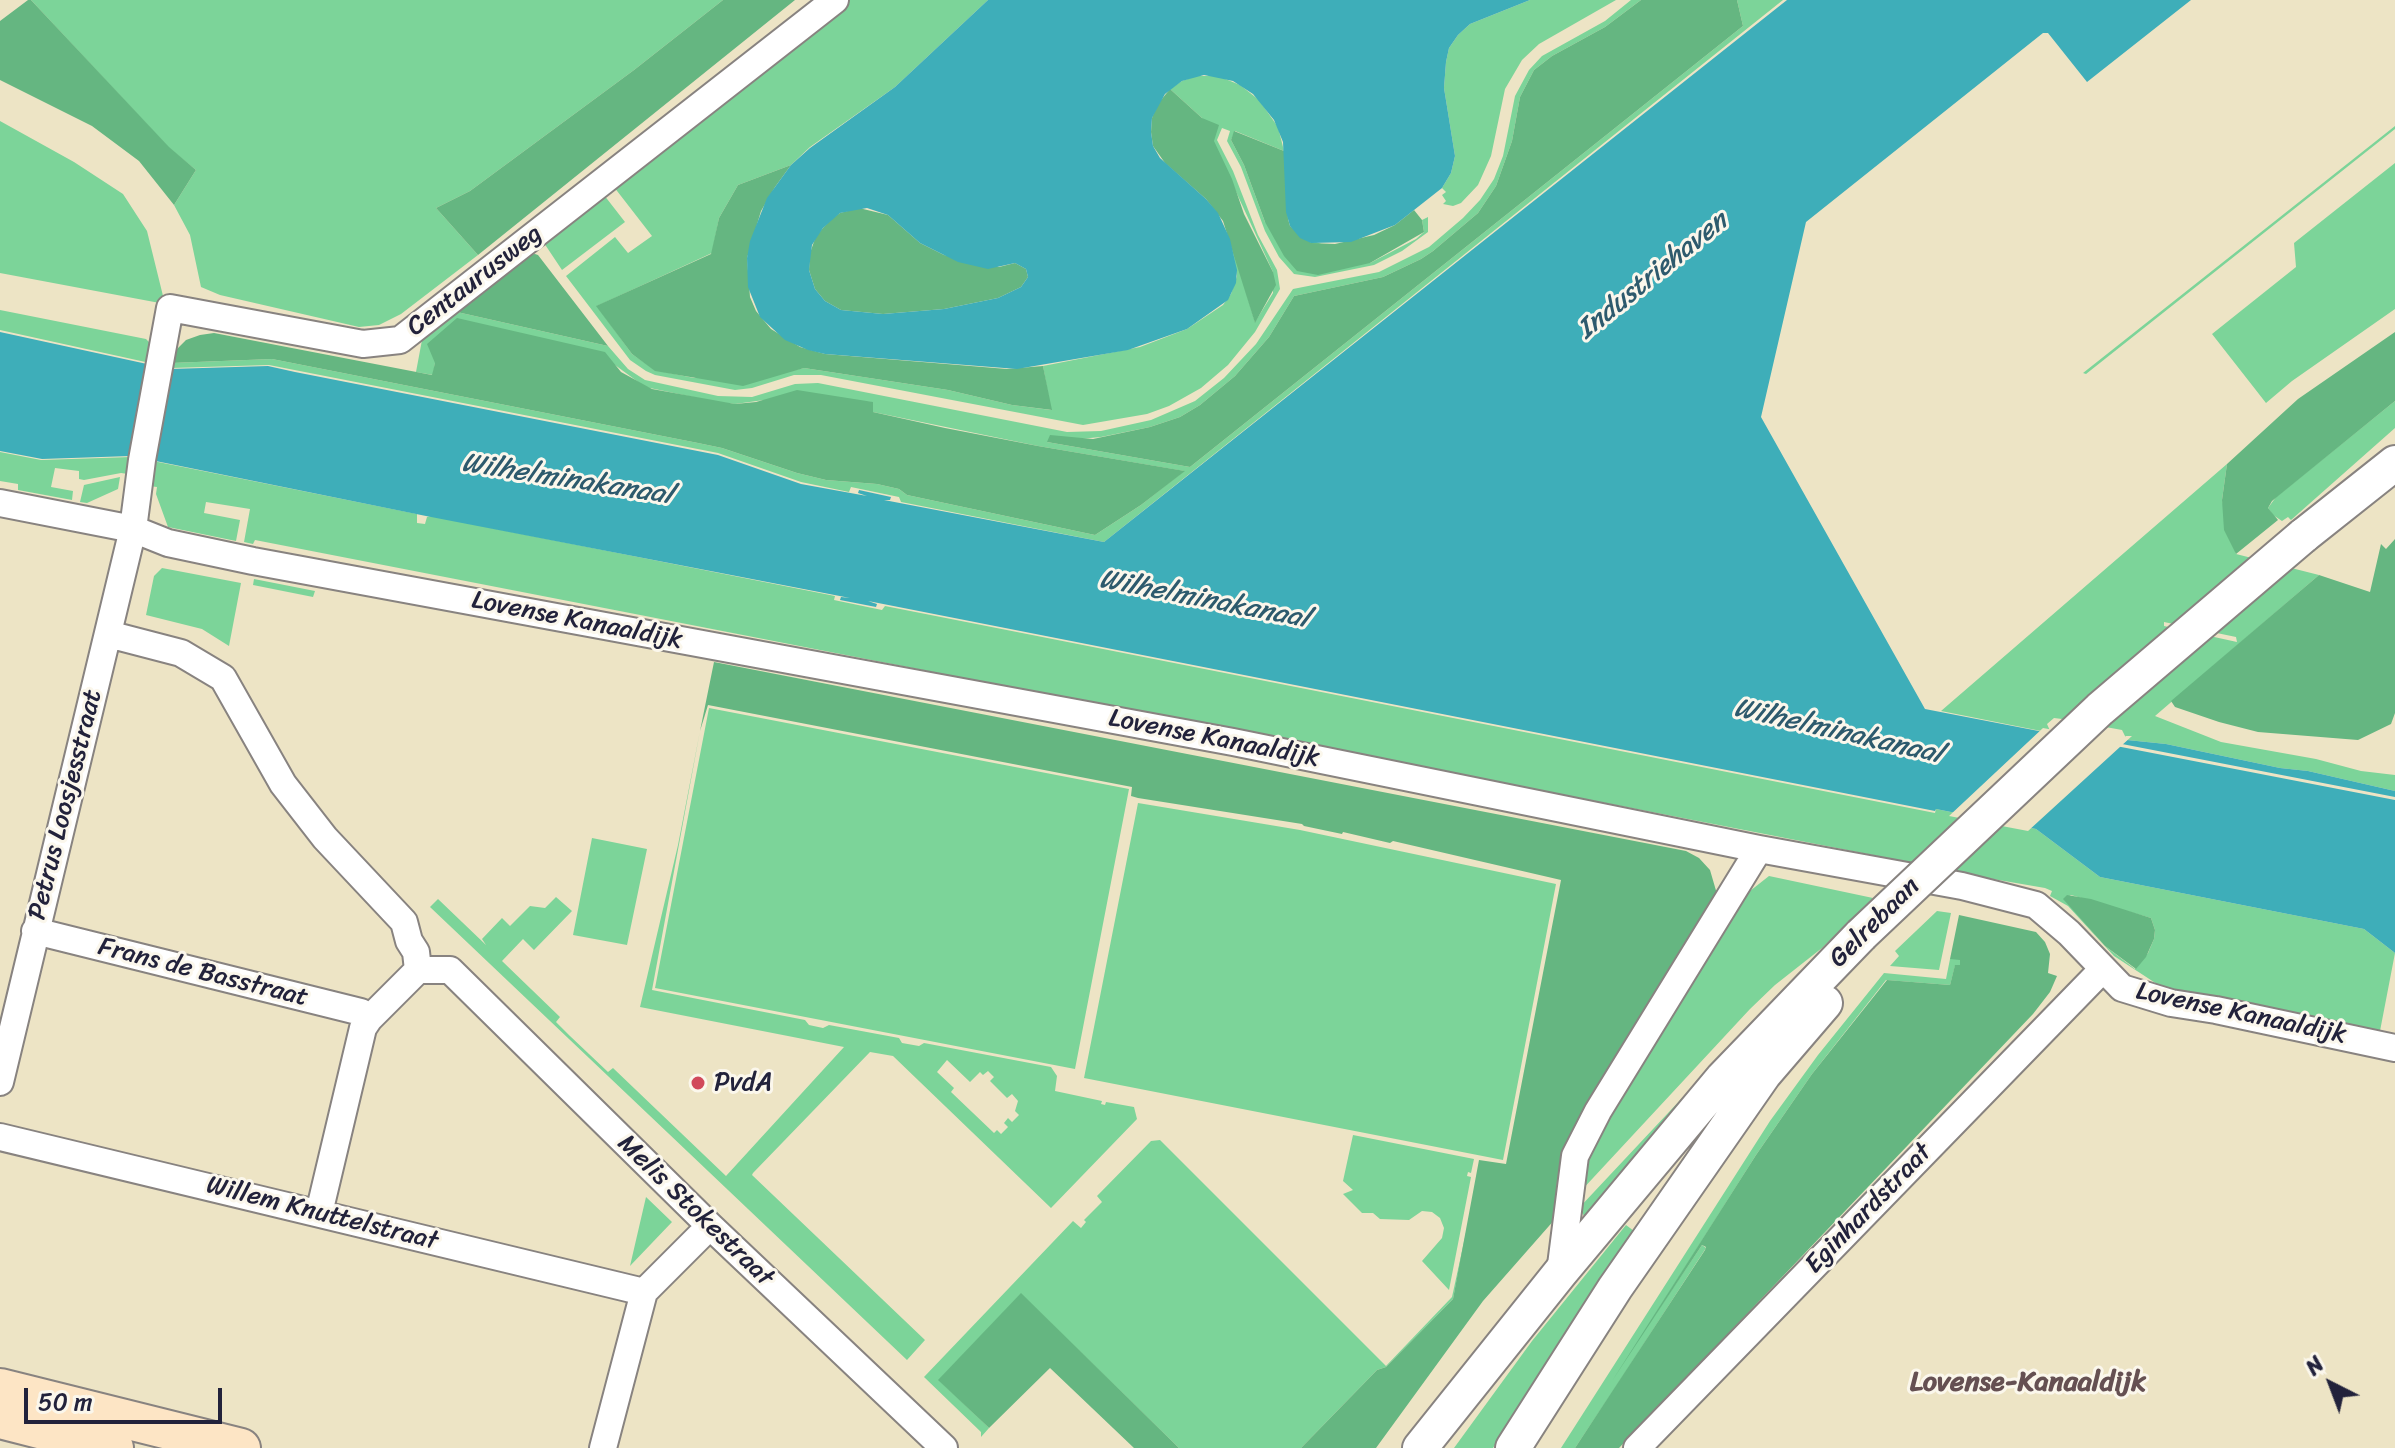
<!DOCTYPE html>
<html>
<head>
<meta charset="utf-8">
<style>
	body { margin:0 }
	#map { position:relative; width:2395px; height:1448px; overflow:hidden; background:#ede4c5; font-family:Sriracha,sans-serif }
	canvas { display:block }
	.north { position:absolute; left:2291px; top:1344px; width:80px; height:80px; -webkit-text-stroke:6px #fbf7ec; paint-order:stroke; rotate:318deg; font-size:22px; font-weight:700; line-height:32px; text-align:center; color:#22223b }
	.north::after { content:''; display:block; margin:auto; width:28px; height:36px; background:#22223b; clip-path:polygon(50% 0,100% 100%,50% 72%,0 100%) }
	.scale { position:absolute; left:24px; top:1388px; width:198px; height:36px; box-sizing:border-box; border:4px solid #22223b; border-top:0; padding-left:10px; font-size:24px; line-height:28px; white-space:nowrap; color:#22223b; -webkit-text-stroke:6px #fbf7ec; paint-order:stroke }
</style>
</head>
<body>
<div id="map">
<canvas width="2395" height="1448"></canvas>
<div class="north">N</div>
<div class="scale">50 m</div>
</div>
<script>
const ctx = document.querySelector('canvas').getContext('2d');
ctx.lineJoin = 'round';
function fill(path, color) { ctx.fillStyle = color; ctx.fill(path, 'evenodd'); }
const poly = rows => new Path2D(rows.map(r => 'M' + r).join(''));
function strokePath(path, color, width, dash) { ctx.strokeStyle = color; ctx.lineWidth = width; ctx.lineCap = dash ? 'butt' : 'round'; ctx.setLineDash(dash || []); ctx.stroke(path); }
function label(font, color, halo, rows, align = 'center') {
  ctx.font = font + ' Sriracha,sans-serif'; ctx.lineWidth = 6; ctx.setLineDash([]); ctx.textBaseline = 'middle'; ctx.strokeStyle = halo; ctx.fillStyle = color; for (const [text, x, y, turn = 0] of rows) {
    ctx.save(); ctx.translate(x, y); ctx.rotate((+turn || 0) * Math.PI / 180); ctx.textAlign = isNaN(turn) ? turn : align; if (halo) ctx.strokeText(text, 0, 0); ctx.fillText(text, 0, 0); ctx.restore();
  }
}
const green = poly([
	[31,0,723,0,634,70,470,191,436,208,478,255,401,314,379,325,359,327,220,295,201,287,190,235,174,205,196,170,169,148],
	[848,0,988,0,895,87,810,147,791,165,738,185,719,218,712,253,597,306,632,354,655,370,694,378,785,372,804,368,948,390,1012,405,1051,410,1043,366,1140,347,1187,329,1223,305,1231,294,1237,276,1231,242,1255,322,1273,293,1273,272,1202,118,1170,89,1182,81,1196,76,1218,76,1240,85,1259,100,1278,127,1284,151,1235,131,1231,140,1244,165,1265,222,1370,263,1416,239,1424,232,1422,220,1428,217,1428,232,1402,251,1374,265,1315,277,1294,274,1279,257,1265,231,1241,167,1227,141,1230,131,1222,128,1217,140,1233,171,1258,235,1277,270,1280,289,1255,332,1228,365,1201,388,1169,406,1147,414,1083,425,821,375,794,375,752,388,735,390,655,375,646,371,630,360,566,276,615,237,628,253,652,236,614,187],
	[1530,0,1616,0,1539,44,1522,60,1505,89,1491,156,1478,185,1461,203,1453,206,1443,204,1446,201,1442,195,1446,192,1442,188,1451,173,1455,156,1444,88,1446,62,1449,48,1458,35,1470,24],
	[1631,0,1641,0,1605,27,1552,56,1534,70,1520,97,1512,141,1496,186,1478,213,1433,251,1421,259,1383,277,1294,296,1269,337,1235,376,1200,405,1180,417,1150,427,1101,437,1047,442,1190,467,1743,26,1737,0,1783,0,1104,542,901,502,899,497,851,487,849,492,801,482,718,453,269,365,171,368,171,363,272,359,698,443,722,448,797,473,826,480,877,484,899,489,907,495,1095,535,1141,505,1184,471,1038,446,873,412,873,402,764,400,735,404,717,402,645,387,615,365,435,363,433,375,416,372,422,340,457,312,608,346,628,369,645,380,718,396,752,397,795,384,818,383,1067,432,1101,431,1151,420,1195,401,1224,378,1256,344,1293,289,1379,272,1429,247,1463,218,1480,200,1494,179,1503,156,1515,96,1529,70,1542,56,1605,21],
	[0,121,74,162,123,194,147,231,165,304,0,273],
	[2395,126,2395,129,2086,374,2083,373],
	[2395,163,2395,309,2292,381,2266,403,2212,334,2296,267,2294,243],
	[604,195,625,222,562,270,544,243],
	[0,310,146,339,151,344,150,363,0,330],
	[2395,401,2395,428,2291,520,2288,517,2282,521,2273,515,2268,508,2276,497],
	[0,452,41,460,131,457,128,474,121,473,84,480,79,479,79,471,55,468,51,487,73,491,72,500,18,490,18,484,0,481],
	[153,461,417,514,417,523,425,524,427,517,431,516,835,596,834,600,882,610,885,606,1935,813,1936,809,2036,829,2100,877,2364,929,2395,953,2380,1031,2192,995,2160,986,2114,956,2068,906,2050,896,2052,891,2045,888,1987,878,1986,883,1888,864,1888,858,1123,709,255,540,253,544,244,542,250,509,206,502,204,513,240,520,236,541,168,527,156,494,157,487,149,486],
	[2071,895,2151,918,2155,930,2154,939,2148,953,2135,969,2105,946,2064,899],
	[2227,464,2222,500,2236,554,2319,575,2155,716,2221,742,2316,759,2361,771,2395,775,2395,791,2308,771,2280,768,2166,744,2127,740,2122,730,2062,719,2054,718,2047,724,2051,733,1941,711],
	[2164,622,2236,637,2237,642,2164,626],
	[120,477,118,489,87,503,80,502,84,485],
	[162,568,241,583,229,646,202,629,146,615,154,576],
	[254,579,315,591,313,597,253,585],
	[709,708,1129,789,1075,1069,655,988],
	[700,731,652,990,805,1020,809,1025,823,1028,829,1025,899,1038,902,1043,919,1046,924,1043,1051,1067,1057,1076,1055,1091,1102,1101,1101,1104,1105,1105,1106,1102,1134,1107,1137,1119,1051,1208,893,1056,870,1052,753,1173,752,1175,925,1340,907,1360,430,907,438,899,486,945,482,939,502,918,510,926,530,906,545,908,556,897,572,911,534,950,523,939,502,961,560,1017,556,1022,570,1036,608,1072,613,1068,726,1176,844,1047,640,1007,678,845],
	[947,1060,970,1082,980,1072,983,1075,988,1071,994,1077,990,1081,1007,1098,1012,1094,1018,1101,1015,1111,1019,1115,1012,1122,1008,1118,1004,1123,1008,1127,1001,1134,997,1130,994,1133,951,1092,954,1088,937,1072],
	[1138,803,1300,830,1556,884,1503,1160,1084,1078],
	[592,838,647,849,627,945,573,935],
	[1769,876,1873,898,1822,948,1775,985,1750,1009,1580,1192,1588,1153,1750,891],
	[1937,911,1951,913,1939,970,1890,966,1899,956,1895,951],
	[1950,959,1960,959,1960,966,1955,966,1950,985,1886,980,1812,1074,1756,1155,1651,1321,1702,1245,1706,1248,1615,1388,1575,1448,1561,1448,1770,1121,1818,1055,1884,973,1946,979],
	[1808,971,1586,1219,1579,1208,1758,1017],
	[1353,1135,1474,1159,1471,1173,1468,1172,1467,1176,1471,1177,1449,1290,1422,1261,1442,1238,1444,1228,1440,1218,1432,1212,1422,1211,1409,1220,1380,1219,1373,1213,1362,1213,1343,1194,1353,1190,1343,1181],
	[1160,1140,1386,1366,1452,1297,1469,1219,1453,1299,1386,1367,1377,1370,1301,1448,1179,1448,1021,1294,939,1380,989,1428,981,1437,981,1432,924,1377,1073,1221,1081,1228,1086,1222,1084,1220,1102,1202,1097,1196,1151,1141],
	[646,1197,672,1222,630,1266],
	[1626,1225,1634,1231,1493,1448,1454,1448,1532,1341]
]);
const forest = poly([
	[28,0,31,0,169,147,196,170,174,205,139,161,92,126,0,80,0,21],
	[723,0,795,0,478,255,436,208,470,191,634,70],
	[1641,0,1737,0,1743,26,1190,467,1047,442,1050,435,1093,439,1150,427,1180,417,1200,405,1235,376,1269,337,1294,296,1383,277,1421,259,1433,251,1478,213,1496,186,1512,141,1520,97,1534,70,1552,56,1605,27],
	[1170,89,1202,118,1219,125,1214,141,1232,179,1244,214,1273,272,1276,285,1255,323,1223,221,1206,199,1165,163,1153,146,1151,132,1152,118,1157,105],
	[1234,131,1284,151,1288,219,1290,226,1311,243,1335,244,1374,235,1395,225,1414,210,1422,220,1424,232,1370,263,1318,275,1297,271,1284,256,1265,222,1244,165,1231,140],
	[791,165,775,187,761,211,747,258,750,297,756,311,771,329,800,347,825,354,1007,369,1043,366,1052,410,1012,405,948,390,804,368,743,386,655,371,632,354,596,306,711,254,719,218,738,185],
	[859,208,888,215,920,243,944,255,999,267,1015,263,1026,269,1028,277,1021,287,998,298,944,309,883,314,841,310,825,301,815,289,809,270,810,253,816,236,831,219,840,213],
	[535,254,538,255,608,346,457,312,528,255],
	[457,318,605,352,621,372,652,389,735,404,756,402,797,390,873,402,873,412,945,428,1038,446,1185,471,1141,505,1095,535,907,495,899,489,877,484,826,480,797,473,722,448,698,443,272,359,171,363,176,350,186,340,200,335,214,333,432,375,435,363,427,344],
	[2395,332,2395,401,2272,501,2268,508,2278,520,2236,554,2224,530,2222,500,2227,464,2298,399],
	[2395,539,2395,713,2391,724,2358,740,2258,732,2219,722,2175,707,2171,701,2319,575,2370,592,2381,544,2386,549],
	[714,662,1686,851,1699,858,1710,870,1717,894,1563,1160,1557,1181,1556,1218,1483,1301,1376,1448,1301,1448,1377,1370,1386,1367,1453,1299,1479,1160,1506,1164,1561,880,1393,841,1390,843,1343,832,1342,834,1304,826,1302,824,1138,798,1131,796,1132,787,708,705,700,731],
	[2067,895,2091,899,2151,918,2155,930,2154,939,2146,957,2136,969,2105,946,2063,899],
	[1959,915,2036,932,2045,942,2050,954,2048,973,2057,976,2050,992,2033,1014,1619,1448,1575,1448,1705,1250,1706,1247,1702,1245,1612,1381,1756,1155,1812,1074,1887,980,1950,985,1955,965,1960,965,1960,960,1950,959],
	[1021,1293,1179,1448,1134,1448,1050,1368,989,1428,938,1380]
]);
const water = poly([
	[988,0,1530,0,1470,24,1458,35,1449,48,1446,62,1444,88,1455,156,1451,173,1442,188,1395,225,1351,242,1311,243,1300,238,1290,226,1286,212,1283,142,1274,120,1253,94,1233,81,1204,75,1182,81,1165,94,1152,118,1151,132,1153,146,1160,158,1206,199,1218,213,1230,239,1237,270,1236,283,1228,300,1187,329,1128,350,1017,369,825,354,808,350,785,340,760,317,748,287,747,258,750,241,767,198,791,165,810,148,895,87],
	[867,208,888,215,920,243,958,262,988,269,1015,263,1026,269,1028,277,1021,287,998,298,944,309,883,314,841,310,825,301,815,289,809,270,812,245,823,228,840,213],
	[1787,0,2191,0,2087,82,2048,33,2043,33,1806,222,1761,417,1925,709,2395,800,2395,953,2364,929,2100,877,2036,829,1936,809,1935,811,868,601,877,604,876,607,840,600,841,597,850,598,426,516,131,456,42,459,0,451,0,332,170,369,268,366,295,372,718,455,801,484,867,496,858,493,859,490,891,497,890,500,884,500,1104,542],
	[2127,740,2166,744,2280,768,2308,771,2395,791,2395,797,2122,744]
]);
const pier = poly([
	[2043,728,2119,742,2126,736,2132,736,2028,831,1949,816]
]);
const minor = poly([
	[0,503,133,529,168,543,253,561,1233,742,1759,849,1962,886,2036,905,2069,933,2122,988,2171,1003,2216,1010,2395,1048],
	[108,634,181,653,223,678,283,784,325,838,404,922,409,941,416,952,418,970],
	[35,931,361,1012,369,1019],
	[0,1082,133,529,142,460,170,308,363,344,400,340,835,0],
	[0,1137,644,1292],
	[319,1213,363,1028,369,1019,418,970,450,970,710,1226,944,1448],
	[1560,1273,1575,1156,1598,1111,1759,849],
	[603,1448,644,1292,710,1226],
	[1637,1448,2102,970]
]);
const tertiary = poly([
	[2303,536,2395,463],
	[1420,1448,1560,1273,1723,1078,1861,935],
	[1513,1448,1615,1288,1764,1074,1825,1003]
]);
const secondary = poly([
	[0,1388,241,1448],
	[0,1419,114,1448]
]);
const tertiaryBridge = poly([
	[1861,935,2100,709,2303,536]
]);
const markers = [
	[698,1083,8,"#d1495b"]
];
const streetNames = [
	["Centaurusweg",475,281,-38],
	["Lovense Kanaaldijk",577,621,11],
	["Lovense Kanaaldijk",1214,739,11],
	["Petrus Loosjesstraat",66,805,-76],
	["Gelrebaan",1875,923,-45],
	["Frans de Basstraat",203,973,14],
	["Lovense Kanaaldijk",2241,1014,12],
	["Eginhardstraat",1869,1209,-46],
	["Melis Stokestraat",695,1211,44],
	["Willem Knuttelstraat",322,1214,14]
];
const poiNames = [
	["PvdA",714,1083]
];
const waterNames = [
	["Industriehaven",1653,276,-39],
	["Wilhelminakanaal",567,480,9],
	["Wilhelminakanaal",1204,600,11],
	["Wilhelminakanaal",1838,732,13]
];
const neighbourhoodNames = [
	["Lovense-Kanaaldijk",2028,1383]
];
fill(green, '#7cd499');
fill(forest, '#65b681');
fill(water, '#3eaeb9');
fill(pier, '#ede4c5');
strokePath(minor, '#888380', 30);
strokePath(tertiary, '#888380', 38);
strokePath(secondary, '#888380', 42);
strokePath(minor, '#fff', 26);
strokePath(tertiary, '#fff', 34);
strokePath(secondary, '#fde5c5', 38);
strokePath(tertiaryBridge, '#888380', 38, []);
strokePath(tertiaryBridge, '#fff', 34);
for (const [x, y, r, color] of markers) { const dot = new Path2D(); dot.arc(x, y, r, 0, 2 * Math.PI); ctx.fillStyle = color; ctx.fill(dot); strokePath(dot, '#fbf7ec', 3); }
label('26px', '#22223b', '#fbf7ec', streetNames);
label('26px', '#22223b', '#fbf7ec', poiNames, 'left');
label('italic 28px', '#2d5a6d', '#fbf7ec', waterNames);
label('bold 28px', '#655052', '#fbf7ec', neighbourhoodNames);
</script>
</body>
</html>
